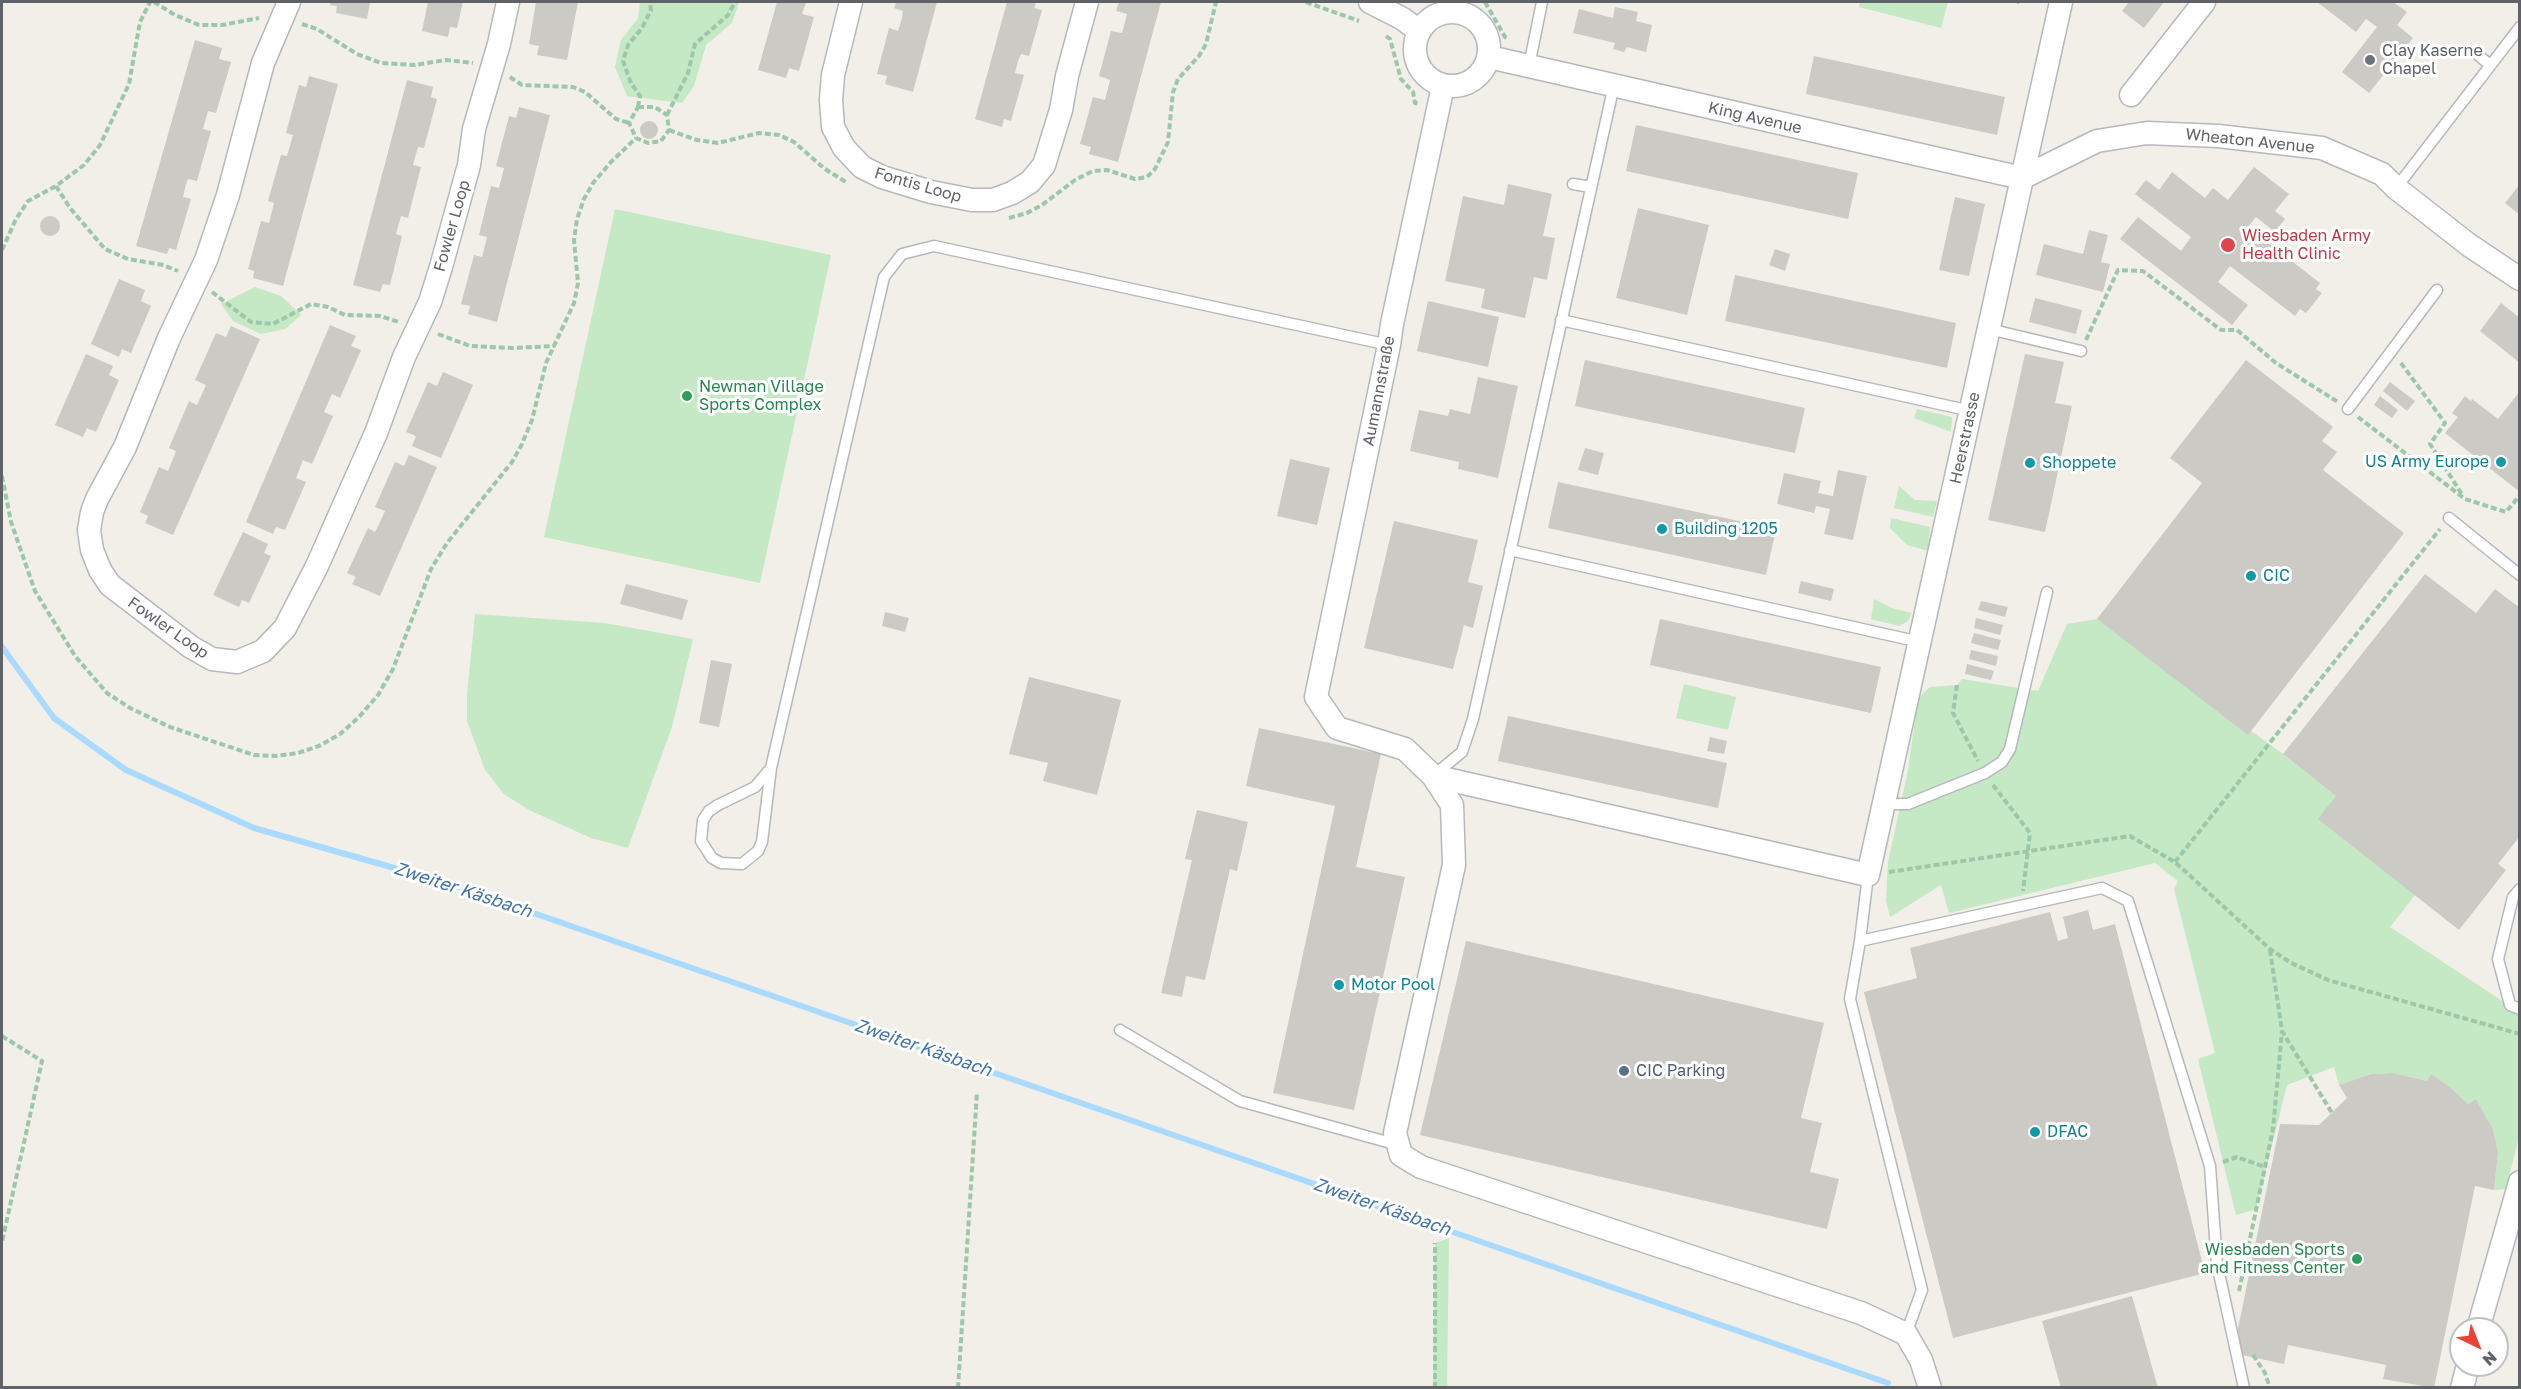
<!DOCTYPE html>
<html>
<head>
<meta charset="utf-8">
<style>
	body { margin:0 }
	#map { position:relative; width:2521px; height:1389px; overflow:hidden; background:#f1efe8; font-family:"Golos Text",sans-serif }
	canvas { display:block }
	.frame { position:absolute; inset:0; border:3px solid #5f6368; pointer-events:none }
	.north { position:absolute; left:2449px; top:1317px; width:60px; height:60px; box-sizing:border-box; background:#fff; border:2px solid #bfc1c3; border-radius:50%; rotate:137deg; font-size:16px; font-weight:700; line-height:24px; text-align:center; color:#5f6368 }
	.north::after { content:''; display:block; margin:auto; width:21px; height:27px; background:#ea4335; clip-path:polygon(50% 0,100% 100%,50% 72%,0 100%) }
</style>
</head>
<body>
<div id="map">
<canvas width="2521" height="1389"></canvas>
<div class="frame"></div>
<div class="north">N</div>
</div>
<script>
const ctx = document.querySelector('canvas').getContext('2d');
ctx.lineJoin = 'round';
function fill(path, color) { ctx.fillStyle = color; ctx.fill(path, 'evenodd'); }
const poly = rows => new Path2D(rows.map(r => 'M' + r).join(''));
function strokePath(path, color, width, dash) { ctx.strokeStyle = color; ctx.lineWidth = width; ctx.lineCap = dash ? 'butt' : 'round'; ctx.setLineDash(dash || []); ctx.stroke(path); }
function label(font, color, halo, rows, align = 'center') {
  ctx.font = font + ' "Golos Text",sans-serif'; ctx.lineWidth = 6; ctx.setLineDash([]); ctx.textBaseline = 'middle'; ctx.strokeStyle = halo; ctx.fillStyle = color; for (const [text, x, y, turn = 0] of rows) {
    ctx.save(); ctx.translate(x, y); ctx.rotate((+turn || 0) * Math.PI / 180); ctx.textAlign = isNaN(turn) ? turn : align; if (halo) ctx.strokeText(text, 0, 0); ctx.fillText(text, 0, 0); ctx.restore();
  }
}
const green = poly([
	[640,2,739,2,732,23,706,45,694,86,682,103,627,96,615,67,621,40,638,18],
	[1860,2,1948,2,1941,28,1859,7],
	[615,209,831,255,760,583,544,537],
	[255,287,281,296,301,315,285,329,261,334,233,321,221,304],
	[1917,409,1952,417,1951,432,1914,418],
	[1899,486,1915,500,1937,501,1933,517,1894,508],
	[1891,518,1930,527,1928,551,1907,545,1890,528],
	[1874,599,1892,608,1912,613,1908,621,1899,626,1871,619],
	[475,614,605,623,693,639,672,727,628,848,591,838,529,810,504,794,485,770,467,721,467,695],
	[2097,619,2283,754,2336,796,2415,895,2390,927,2519,1012,2519,1137,2506,1189,2494,1190,2498,1153,2493,1129,2476,1099,2468,1104,2450,1087,2431,1074,2427,1081,2393,1073,2371,1074,2339,1085,2334,1067,2287,1085,2256,1209,2236,1215,2198,1059,2215,1053,2174,889,2178,881,2155,863,1949,913,1941,885,1890,917,1886,901,1888,862,1908,770,1918,698,1930,687,1957,685,1962,679,2038,691,2067,624],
	[1684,684,1736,697,1728,730,1676,718],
	[1449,1238,1447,1387,1433,1387,1435,1243]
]);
const stream = poly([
	[2,647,54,718,126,770,254,828,447,883,1888,1383]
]);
const building = poly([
	[331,2,370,2,367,19,336,13,337,6,330,5],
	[428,2,463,2,457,28,450,27,448,37,422,31],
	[536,2,578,2,567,60,537,55,539,46,529,44],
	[777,2,806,2,802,14,814,17,799,71,789,68,786,78,758,70],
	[896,2,937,2,913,92,885,84,887,76,877,74,889,28,898,31,902,18,903,11,894,8],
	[1007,2,1036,2,1034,8,1042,10,1029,56,1021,54,1018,61,1015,73,1024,75,1011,121,1004,119,1002,127,975,119],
	[1119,2,1161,2,1118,162,1089,154,1091,147,1080,144,1093,97,1105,100,1110,80,1099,76,1111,31,1122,33,1125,22,1127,14,1116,11],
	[2129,2,2164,2,2144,28,2122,11],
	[2317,2,2393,2,2407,12,2397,25,2413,38,2369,93,2342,72,2377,27,2366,19,2356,32],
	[1615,7,1638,12,1636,21,1652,25,1646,52,1627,47,1624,52,1613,49,1615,43,1573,33,1579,9,1613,18],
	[195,40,222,48,219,59,231,62,216,113,208,111,203,129,211,131,197,181,188,179,186,184,183,197,191,199,176,250,169,248,167,254,136,246],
	[1814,56,2005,97,1997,135,1806,94],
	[309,76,338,84,283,286,253,278,254,271,248,269,261,221,269,223,274,203,268,201,281,155,287,156,293,135,286,133,299,85,306,87],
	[407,80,433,87,431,97,437,99,424,148,418,147,416,154,413,165,421,167,408,218,401,216,396,234,402,236,390,285,383,284,380,292,353,285],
	[519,107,550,115,497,322,468,314,470,306,461,304,474,255,482,257,487,237,479,235,491,186,499,188,504,168,496,166,509,116,516,118],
	'640 130a9 9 0 1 1 18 0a9 9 0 1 1-18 0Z',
	[1636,125,1858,173,1848,219,1626,171],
	[2254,167,2289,194,2275,211,2285,219,2275,232,2256,217,2248,227,2320,283,2316,289,2322,293,2306,313,2300,309,2295,316,2230,266,2218,282,2248,305,2232,325,2120,239,2138,217,2181,251,2191,237,2135,194,2146,180,2159,190,2172,172,2205,198,2213,188,2228,200],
	[1508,184,1552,194,1543,236,1555,238,1547,280,1534,277,1525,318,1481,308,1485,289,1445,281,1463,196,1504,205],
	[2520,184,2520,215,2505,203],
	[1955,197,1985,204,1969,276,1939,270],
	[1638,208,1709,225,1687,315,1616,298],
	'40 226a10 10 0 1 1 20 0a10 10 0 1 1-20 0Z',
	[2089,230,2108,235,2101,262,2110,264,2103,292,2036,275,2044,244,2083,254],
	[1775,249,1790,254,1785,271,1769,265],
	[1735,275,1956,323,1947,368,1725,321],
	[119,279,145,290,141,301,151,306,131,353,122,349,119,357,91,344],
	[2035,298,2082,310,2076,334,2029,322],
	[1428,301,1499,317,1488,367,1417,351],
	[2501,303,2520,318,2520,363,2480,331],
	[330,325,356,336,351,346,361,350,340,398,332,394,324,412,333,416,312,464,303,460,296,478,306,482,285,530,276,527,273,534,246,522],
	[231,326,260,339,173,535,145,523,148,516,140,512,159,467,168,471,176,451,169,448,189,401,197,405,206,385,195,380,216,333,226,337],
	[86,354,113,366,109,375,119,380,96,432,87,428,83,437,55,425],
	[2025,354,2064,362,2055,403,2072,406,2045,532,1988,520],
	[1585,360,1805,408,1795,453,1575,406],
	[2246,360,2333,427,2322,441,2337,452,2323,470,2404,533,2248,735,2097,619,2202,483,2170,458],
	[443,372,473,385,441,458,412,446,416,436,406,432,428,382,437,386],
	[1478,377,1518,386,1498,478,1458,469,1459,462,1410,451,1419,410,1448,416,1450,409,1470,414],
	[2390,382,2415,401,2407,411,2383,391],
	[2520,391,2520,492,2445,433,2458,417,2452,413,2465,396,2471,401,2472,399,2498,419],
	[2380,396,2398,410,2392,418,2374,405],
	[1585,448,1604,453,1598,475,1578,470],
	[409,455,437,467,380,596,352,584,356,577,347,573,368,528,375,532,382,518,385,511,375,507,395,462,404,466],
	[1290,459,1330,468,1317,525,1277,516],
	[1838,470,1867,476,1853,540,1824,534,1830,509,1816,506,1814,513,1777,504,1784,473,1821,481,1818,493,1833,496],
	[1558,482,1776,529,1766,575,1548,528],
	[1394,521,1478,540,1468,582,1483,586,1473,628,1464,625,1453,669,1364,648],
	[243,532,268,544,264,553,271,556,249,603,242,600,239,607,213,595],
	[2425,574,2476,613,2495,589,2520,608,2520,836,2498,864,2506,870,2459,930,2318,819,2336,796,2283,754],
	[1801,581,1834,589,1831,601,1798,593],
	[626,584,688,600,682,620,620,604],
	[1981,601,2008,607,2005,617,1978,610],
	[885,612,909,618,905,632,882,626],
	[1976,618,2003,625,2000,635,1974,628],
	[1660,619,1881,667,1871,713,1650,665],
	[1974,633,2001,640,1998,650,1971,643],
	[1971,650,1998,656,1996,666,1969,659],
	[711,660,732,664,719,727,699,723],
	[1967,664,1994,671,1991,680,1965,674],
	[1029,677,1121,700,1097,795,1043,781,1048,763,1009,754],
	[1508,716,1727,763,1718,808,1498,761],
	[1259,728,1381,754,1356,867,1405,877,1354,1110,1273,1093,1335,806,1246,786],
	[1710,737,1727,741,1724,754,1707,751],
	[1197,810,1248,822,1237,871,1230,869,1205,980,1186,976,1182,997,1161,993,1192,860,1185,859],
	[2088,910,2093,930,2115,924,2205,1273,1953,1338,1864,992,1917,978,1910,948,2050,912,2058,941,2068,938,2063,917],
	[1466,941,1824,1023,1801,1118,1822,1123,1810,1172,1839,1179,1827,1229,1420,1135],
	[2393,1073,2427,1081,2431,1074,2450,1087,2468,1104,2476,1099,2493,1129,2498,1153,2494,1190,2475,1186,2434,1388,2383,1379,2386,1365,2288,1345,2284,1364,2233,1353,2280,1124,2319,1125,2347,1098,2339,1085,2371,1074],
	[2132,1296,2158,1388,2061,1388,2042,1321]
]);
const path = poly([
	[154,2,175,15,199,25,222,25,259,18],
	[1306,2,1359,21],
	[1485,2,1505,37,1508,38],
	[2017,2,2019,2],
	[302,24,317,29,357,54,381,63,415,65,446,60,473,63],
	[1386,36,1390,39,1401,79,1413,92,1415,103,1419,104],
	[510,77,522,85,573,87,585,92,616,119,629,123],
	[638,107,655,107,667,115,669,130,661,141,648,143,636,138,629,123,638,107],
	[638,107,640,96,631,83,623,61,628,45,642,28,651,10,650,2],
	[667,115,688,73,695,44,728,15,735,2],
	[669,130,697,140,718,143,759,133,779,135,794,142,825,169,846,182],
	[56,186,70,208,105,249,128,259,163,265,178,271],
	[1009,218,1027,213,1042,205,1075,180,1093,171,1107,170,1135,179,1147,177,1155,169,1168,142,1173,92,1178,79,1199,56,1206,44,1216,2],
	[2,250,16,219,28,201,56,186,84,165,100,145,129,84,140,22,150,2],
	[212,292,251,322,273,324,311,304,328,307,345,315,380,316,399,322],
	[438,334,470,346,512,348,554,346],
	[2086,340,2118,270,2143,271,2221,330,2237,330,2276,363,2338,402],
	[2401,363,2445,423,2430,444,2463,496],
	[2358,417,2465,499,2506,512,2520,495],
	[2,476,11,522,35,591,75,656,107,693,130,708,170,727,254,755,276,756,298,753,319,746,340,734,359,717,378,695,393,669,431,569,447,543,512,462,521,446,532,420,546,363,574,303,578,283,574,240,577,219,584,199,593,183,611,162,636,138],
	[1957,685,1953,713,1978,761],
	[1993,785,2030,833,2023,891],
	[2175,862,2440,529],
	[1889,872,2130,836,2175,862,2270,949,2291,963,2328,980,2520,1034],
	[2270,950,2282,1031,2332,1113],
	[2,1036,42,1061,2,1242],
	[2223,1162,2237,1157,2265,1167],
	[2239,1291,2273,1129,2282,1031],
	[2253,1355,2265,1373,2270,1388],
	[958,1388,977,1092],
	[1435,1388,1435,1243]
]);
const service = poly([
	[1459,12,1461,2],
	[2478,55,2490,65],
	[1529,66,1542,2],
	[1573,184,1591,187],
	[2396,188,2520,27],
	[1561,320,1971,411],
	[1989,329,2081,351],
	[2348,409,2437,290],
	[2449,518,2520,575],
	[1510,550,1920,642],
	[771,768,884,277,902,254,934,246,1389,345],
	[771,768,762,842,758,851,742,864,721,863,712,858,701,841,703,820,709,811,718,805,755,787,771,768],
	[1433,776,1462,752,1473,719,1614,85],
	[1884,804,1908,804,1985,773,2002,762,2010,749,2047,592],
	[2520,889,2513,897,2498,959,2510,1005,2520,1009],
	[1860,941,1868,875],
	[1120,1030,1240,1101,1398,1145],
	[1906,1334,1922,1290,1850,999,1860,941,2102,888,2128,901,2210,1166,2217,1264,2244,1388]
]);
const minor = poly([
	[289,2,263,63,228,195,206,260,169,338,125,447,97,499,92,512,89,530,92,550,100,570,110,585,191,647,212,659,237,662,263,651,285,628,317,566,376,433,404,357,430,302,441,267,469,165,474,129,499,44,508,2],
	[851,2,833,75,831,100,833,127,844,148,862,167,882,177,931,192,972,200,993,200,1012,193,1030,182,1044,165,1061,110,1067,76,1087,2],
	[1370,2,1403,19,1419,31],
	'1415 49a37 37 0 1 1 74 0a37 37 0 1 1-74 0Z',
	[1489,57,2022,178,2097,141,2147,133,2218,136,2322,148,2382,174,2396,188,2469,245,2520,279],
	[1443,86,1392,324,1389,345,1316,697,1337,728,1405,749,1433,776,1452,805,1454,865,1395,1133,1401,1155,1421,1167,1861,1313,1906,1334,1921,1360,1930,1388],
	[2131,95,2204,2],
	[1433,776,1868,875,2061,2],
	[2478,1329,2520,1182],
	[2462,1388,2468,1365]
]);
const markers = [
	[2370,60,6,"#6b7280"],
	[2228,245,8,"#e0444e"],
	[687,396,6,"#2e9e5b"],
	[2501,462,6,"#0f9aa8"],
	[2030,463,6,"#0f9aa8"],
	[1662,529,6,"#0f9aa8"],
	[2251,576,6,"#0f9aa8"],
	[1339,985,6,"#0f9aa8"],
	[1624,1071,6,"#5c6f8a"],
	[2035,1132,6,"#0f9aa8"],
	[2357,1259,6,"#2e9e5b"]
];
const worshipNames = [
	["Clay Kaserne",2382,51],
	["Chapel",2382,69]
];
const streetNames = [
	["King Avenue",1755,118,13],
	["Wheaton Avenue",2250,141,6],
	["Fontis Loop",918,185,16],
	["Fowler Loop",452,226,-74],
	["Aumannstraße",1379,391,-79],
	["Heerstrasse",1965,438,-78],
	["Fowler Loop",168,628,35]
];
const healthNames = [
	["Wiesbaden Army",2242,236],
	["Health Clinic",2242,254]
];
const leisureNames = [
	["Newman Village",699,387],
	["Sports Complex",699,405],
	["Wiesbaden Sports",2345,1250,"right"],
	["and Fitness Center",2345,1268,"right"]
];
const cultureNames = [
	["US Army Europe",2489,462,"right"],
	["Shoppete",2042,463],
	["Building 1205",1674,529],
	["CIC",2263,576],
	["Motor Pool",1351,985],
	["DFAC",2047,1132]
];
const serviceNames = [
	["CIC Parking",1636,1071]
];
const waterNames = [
	["Zweiter Käsbach",463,890,18],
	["Zweiter Käsbach",923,1048,19],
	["Zweiter Käsbach",1382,1207,19]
];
fill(green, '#c5e8c5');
strokePath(stream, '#aadaff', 6);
fill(building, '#cccac5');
strokePath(service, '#b5b8bc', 13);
strokePath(minor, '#b5b8bc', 25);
strokePath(path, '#9cc7a9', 4, [6, 3]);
strokePath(service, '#fff', 10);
strokePath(minor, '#fff', 22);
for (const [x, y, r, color] of markers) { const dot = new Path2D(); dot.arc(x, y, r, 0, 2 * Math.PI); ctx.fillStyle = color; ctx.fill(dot); strokePath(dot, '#fff', 2); }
label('16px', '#5b616d', '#fff', worshipNames, 'left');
label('16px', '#5f6368', '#fff', streetNames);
label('16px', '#be3a42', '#fff', healthNames, 'left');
label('16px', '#27864d', '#fff', leisureNames, 'left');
label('16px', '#0d838f', '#fff', cultureNames, 'left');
label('16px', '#4e5e75', '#fff', serviceNames, 'left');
label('italic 18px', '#4174aa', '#fff', waterNames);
</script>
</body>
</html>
